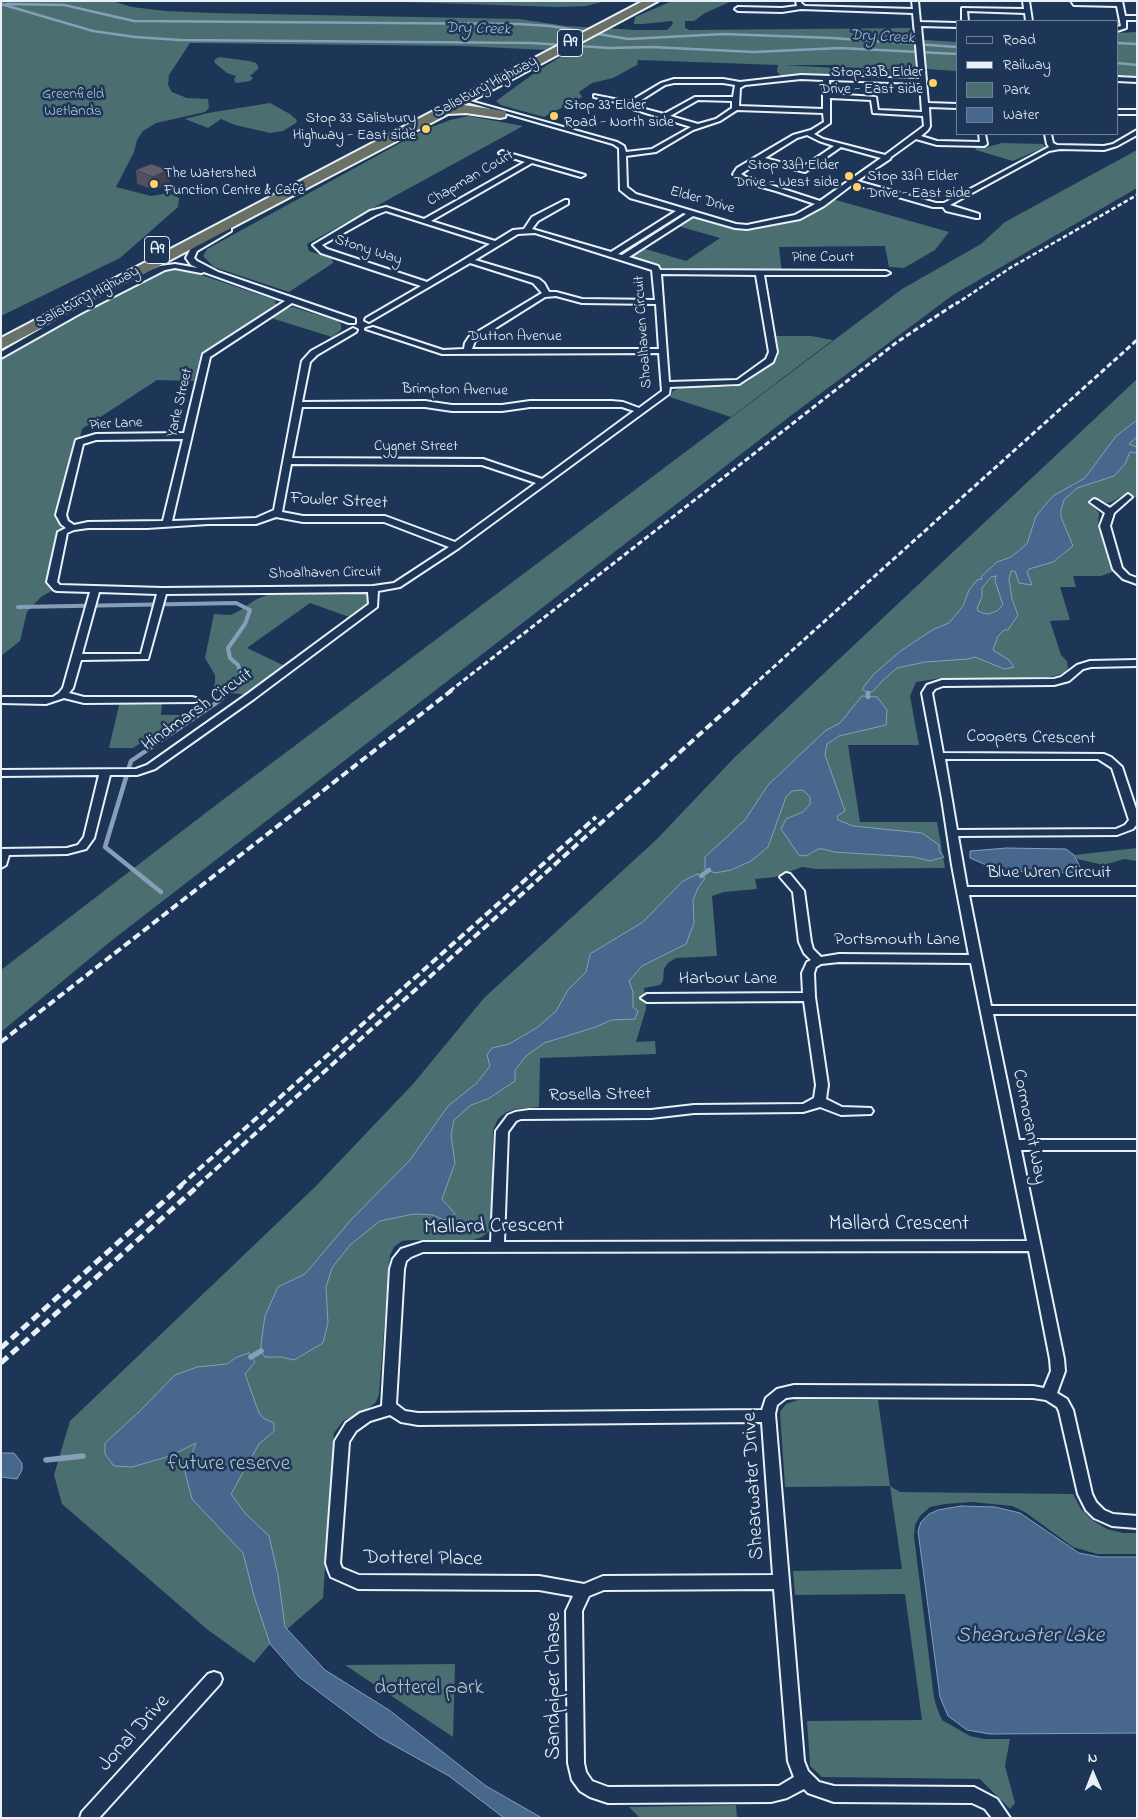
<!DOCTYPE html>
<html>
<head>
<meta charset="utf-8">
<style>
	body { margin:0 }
	#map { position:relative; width:1138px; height:1819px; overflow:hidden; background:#1d3557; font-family:"Indie Flower",sans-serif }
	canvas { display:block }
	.frame { position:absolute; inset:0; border:2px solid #e8f1f8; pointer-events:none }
	.legend { position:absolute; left:956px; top:20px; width:162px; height:115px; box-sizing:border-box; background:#1d3557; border:1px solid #6e8097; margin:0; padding:6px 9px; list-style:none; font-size:15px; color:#e8f1f8 }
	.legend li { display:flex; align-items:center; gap:10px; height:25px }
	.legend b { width:25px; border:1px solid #6e8097 }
	.north { position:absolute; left:1068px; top:1749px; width:50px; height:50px; -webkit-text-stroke:4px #1d3557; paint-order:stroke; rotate:359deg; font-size:14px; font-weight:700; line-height:20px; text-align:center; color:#e8f1f8 }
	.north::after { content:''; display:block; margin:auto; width:18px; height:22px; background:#e8f1f8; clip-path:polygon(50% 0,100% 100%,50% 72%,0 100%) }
</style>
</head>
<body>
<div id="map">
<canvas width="1138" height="1819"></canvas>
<div class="frame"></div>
<ul class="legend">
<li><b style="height:6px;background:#1d3557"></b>Road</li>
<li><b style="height:6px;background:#e8f1f8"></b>Railway</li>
<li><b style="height:14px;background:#4b6e70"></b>Park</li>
<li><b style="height:14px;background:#47678d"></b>Water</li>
</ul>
<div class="north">N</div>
</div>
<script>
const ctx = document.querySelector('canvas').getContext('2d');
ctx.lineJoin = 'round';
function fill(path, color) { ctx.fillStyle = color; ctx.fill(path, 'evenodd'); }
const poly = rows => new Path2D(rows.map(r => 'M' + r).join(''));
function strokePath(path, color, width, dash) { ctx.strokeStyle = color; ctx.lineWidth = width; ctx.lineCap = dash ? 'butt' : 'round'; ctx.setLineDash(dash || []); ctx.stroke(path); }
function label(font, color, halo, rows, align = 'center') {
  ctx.font = font + ' "Indie Flower",sans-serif'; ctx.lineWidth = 5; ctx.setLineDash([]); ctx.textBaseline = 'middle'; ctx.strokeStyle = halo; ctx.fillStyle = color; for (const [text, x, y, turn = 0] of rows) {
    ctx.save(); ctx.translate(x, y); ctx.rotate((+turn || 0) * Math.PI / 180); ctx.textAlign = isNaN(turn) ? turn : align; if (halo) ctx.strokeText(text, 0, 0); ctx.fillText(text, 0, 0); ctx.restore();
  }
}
const green = poly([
	[1,1,112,1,132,7,166,11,213,13,519,19,566,26,638,30,667,30,673,24,672,21,643,24,634,24,634,22,635,17,672,1,732,1,705,13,694,21,685,21,685,28,690,30,910,28,910,39,957,42,957,71,911,68,910,70,898,70,838,67,837,65,784,65,836,68,833,73,834,76,797,75,783,77,777,72,778,65,638,60,637,65,613,78,592,83,579,92,582,97,544,117,501,105,496,101,536,72,570,51,461,46,190,43,169,75,168,85,172,92,187,98,208,99,209,108,205,112,156,123,143,131,137,140,134,152,116,187,151,196,169,193,179,198,178,207,120,258,1,316],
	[375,1,606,1,586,6,558,7],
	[1137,32,1137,77,1117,76,1117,33],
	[219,57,249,61,256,63,258,66,258,69,250,76,253,78,250,81,236,83,234,80,236,76,227,73,215,63,214,60],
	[840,68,909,71,910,76,838,75],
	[270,103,290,114,297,120,296,123,283,131,270,133,235,125,221,119,208,128,185,119,208,113],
	[469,116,523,126,307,244,309,251,332,259,333,263,289,292,214,267,203,256,207,249,424,130,450,120],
	[1002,143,1043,144,1045,147,1013,161,976,150,975,147,987,147],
	[1137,150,1137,188,953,295,793,414,111,941,1,1032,1,970,216,805,902,289,981,244,1005,222],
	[829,198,949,232,935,250,904,268,889,267,885,246,779,247,782,273,657,272,623,258,639,247,686,261,720,238,674,225,693,213,717,221,747,227,797,217],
	[178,269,187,270,275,300,276,305,201,353,194,381,157,380,82,429,61,515,72,528,63,532,53,575,57,588,41,597,27,612,20,641,1,656,1,358,77,313,159,272],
	[293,307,337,321,341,324,341,330,332,337,271,318,288,308],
	[776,336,811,336,833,340,731,417,670,397,673,391,682,387,733,387,747,382,776,360,778,356],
	[1137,379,1137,498,1125,494,1112,502,1107,503,1097,498,1088,500,1099,513,1098,524,1112,572,1101,576,1073,576,1076,587,1060,587,1070,620,1050,621,1061,655,1067,661,1068,668,1064,673,1047,678,942,678,916,682,910,696,919,745,848,745,860,822,937,822,945,868,816,869,802,867,775,877,755,879,757,889,724,892,712,896,717,956,676,958,668,963,664,969,663,981,660,985,644,988,646,1009,636,1042,655,1041,656,1054,540,1058,539,1107,515,1109,505,1113,498,1119,493,1130,491,1224,489,1231,482,1237,473,1240,412,1240,402,1241,394,1247,390,1255,379,1394,376,1402,370,1407,343,1421,334,1433,323,1598,270,1644,254,1663,208,1630,62,1504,54,1475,70,1421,315,1187,413,1084,484,998,657,839,735,757],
	[373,589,374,600,355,619,310,603,247,648,289,668,250,697,241,694,212,692,215,683,215,675,205,658,214,614,231,615,239,611,255,600,279,590],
	[120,701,156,701,162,704,161,715,183,715,133,748,109,748],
	[1137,848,1137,861,1124,859,1104,865,1077,859,1074,855],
	[798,1400,878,1400,890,1486,900,1492,1073,1494,1081,1509,1092,1520,1107,1529,1123,1533,1137,1533,1137,1554,1097,1554,1073,1547,1025,1512,1012,1506,972,1502,945,1504,930,1507,920,1516,915,1525,914,1536,934,1698,937,1708,942,1720,970,1736,984,1739,1010,1739,1005,1766,1015,1803,1010,1809,980,1779,822,1777,810,1766,807,1721,922,1720,905,1594,795,1595,793,1571,902,1569,890,1486,785,1487,780,1412,786,1404],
	[455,1664,453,1737,345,1665],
	[736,1805,737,1818,640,1818,629,1807]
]);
const water = poly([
	[1137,420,1137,437,1129,444,1137,447,1137,453,1130,452,1125,464,1114,476,1077,488,1064,500,1061,510,1061,517,1073,546,1053,562,1029,569,1027,572,1032,585,1019,583,1015,571,1011,571,1009,579,1012,599,1018,615,1008,630,1004,630,998,636,993,650,1009,660,1014,667,1004,669,975,657,969,659,925,662,897,668,883,680,873,691,868,693,862,689,874,674,902,650,932,630,949,623,963,606,969,590,977,580,982,579,981,577,997,562,1011,557,1027,544,1036,516,1053,496,1085,478,1116,436,1137,420],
	[996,576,995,581,1003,605,997,611,988,614,983,613,978,611,977,608,982,597,982,588,991,577,996,576],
	[862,696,877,697,887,710,886,725,839,736,827,744,825,755,845,811,837,816,838,820,853,826,922,833,939,845,939,851,944,857,930,861,914,857,834,852,823,849,818,849,806,856,799,855,781,829,786,819,803,812,810,804,810,797,803,790,792,791,786,797,768,847,751,861,731,870,715,873,705,869,705,857,745,820,768,785,825,731,840,723,862,696],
	[1007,848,1066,849,1074,855,1080,867,1078,871,1070,873,1000,871,970,858,970,851,1007,848],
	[697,874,705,878,698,888,693,900,694,923,686,944,642,966,629,981,633,992,633,1007,638,1011,635,1019,611,1020,596,1027,544,1043,526,1056,515,1070,515,1081,488,1099,471,1105,454,1120,451,1135,455,1163,442,1199,455,1214,444,1220,433,1215,414,1214,380,1221,350,1245,332,1268,326,1287,328,1323,323,1343,294,1360,281,1357,265,1357,261,1351,261,1344,265,1316,278,1287,305,1274,351,1220,410,1160,448,1106,477,1083,490,1066,487,1055,492,1048,509,1044,538,1027,556,1011,568,990,586,972,590,954,643,922,683,881,697,874],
	[249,1353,255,1362,245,1374,259,1413,263,1418,274,1423,274,1431,259,1444,231,1494,245,1513,269,1536,278,1575,285,1627,325,1670,389,1710,486,1786,542,1818,504,1818,449,1776,379,1737,299,1677,270,1644,254,1596,243,1553,192,1499,185,1472,196,1443,170,1456,132,1467,114,1466,105,1454,105,1443,140,1411,175,1375,197,1367,227,1364,237,1357,249,1353],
	[1,1453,14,1453,22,1463,22,1470,17,1479,1,1477,1,1453],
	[961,1506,995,1507,1020,1513,1079,1553,1100,1557,1137,1557,1137,1733,990,1734,967,1730,948,1716,940,1697,918,1531,921,1522,929,1514,938,1510,961,1506]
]);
const streamFar3 = poly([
	[1,4,93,31,135,37,180,40,532,43,610,48,651,47,754,52,840,48,957,54],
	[7,4,64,5,134,21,518,24,550,26,628,39,724,34,832,38,957,47],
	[1117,43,1137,44],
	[1117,63,1137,65]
]);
const streamFar2 = poly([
	[18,607,236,603,250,610,245,624,228,648,230,658,238,665,240,672,237,682,228,691]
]);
const streamFar1 = poly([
	[868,693,868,697],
	[701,876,709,870],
	[161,892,105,847,131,761,219,701,230,690]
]);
const stream = poly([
	[251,1357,261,1351],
	[46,1460,83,1456]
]);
const street = poly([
	[796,1,802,1,801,3,805,6,913,9,912,1,918,1,920,22,957,23,957,27,921,26,928,103,957,104,957,108,929,107,930,126,928,130,921,136,937,141,980,142,979,134,985,134,987,144,984,146,937,145,916,139,891,157,890,159,857,181,936,203,944,203,1049,147,1047,144,1045,134,1051,134,1053,143,1057,145,1104,146,1113,144,1137,130,1137,135,1117,146,1104,150,1060,149,1049,151,950,205,979,214,979,218,976,218,946,211,943,207,933,207,853,184,824,206,800,219,747,229,735,228,693,216,629,257,658,266,660,270,886,271,890,273,886,275,764,275,777,352,773,362,739,384,670,387,669,394,459,548,400,587,378,591,377,607,254,699,155,769,137,775,110,775,94,838,86,849,67,854,9,855,6,865,1,868,1,849,67,848,78,845,84,837,99,775,1,776,1,770,136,769,147,765,246,695,369,604,368,592,166,594,148,659,81,660,73,688,69,693,84,697,192,697,196,698,197,700,196,702,84,703,64,698,46,704,1,703,1,697,53,697,59,693,63,688,90,592,57,591,54,590,47,582,58,532,66,528,61,524,56,515,76,440,96,434,184,433,203,354,285,301,204,272,201,273,175,268,165,270,81,313,1,358,1,352,75,309,148,271,160,266,175,264,198,268,191,265,186,258,191,248,228,227,231,227,231,231,197,251,194,258,197,261,218,272,355,319,355,323,349,323,292,303,210,357,172,521,256,518,274,510,302,361,311,351,353,328,357,330,356,332,317,355,310,362,302,402,425,401,452,405,502,405,530,401,611,401,623,402,639,408,662,391,659,353,442,354,366,329,373,327,443,350,464,349,465,343,469,337,542,293,533,283,470,263,369,322,365,320,366,318,421,286,321,253,313,245,370,211,386,207,424,219,525,162,500,154,499,153,502,151,585,175,581,177,532,163,431,221,495,241,513,230,524,229,532,217,565,200,568,200,568,204,538,221,532,229,611,252,676,211,630,198,620,190,619,148,613,144,463,101,463,99,617,142,624,146,626,152,652,149,691,127,633,109,629,105,594,97,594,95,629,102,661,83,674,79,723,79,740,82,801,75,919,79,913,13,801,9,782,12,738,11,735,9,738,7,782,8,797,6,796,1],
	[801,79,823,80,823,109,739,106,740,88,745,85,801,79],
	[829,80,920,83,922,112,878,110,876,97,830,94,829,80],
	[674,83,723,83,735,85,733,97,695,97,664,114,637,107,635,104,665,85,674,83],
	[830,98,871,100,873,113,923,116,924,126,885,155,823,139,814,134,830,123,830,98],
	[698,100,732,101,732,108,716,119,698,124,670,116,698,100],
	[737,110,823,113,824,122,811,130,793,135,737,168,733,174,740,181,776,191,815,204,795,215,747,225,736,224,636,194,627,187,626,156,656,152,693,130,720,121,737,110],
	[807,135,819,141,834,146,801,168,765,158,797,138,807,135],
	[841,147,881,158,820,201,746,177,741,174,760,161,805,172,841,147],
	[386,211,490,244,427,282,327,249,322,245,376,215,386,211],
	[683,213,686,214,622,255,618,254,683,213],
	[535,233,652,270,655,300,582,299,556,292,549,292,544,283,539,279,475,260,518,234,535,233],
	[661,274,756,275,769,352,766,359,737,380,669,382,661,274],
	[556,296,582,303,656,304,659,349,472,349,475,341,545,297,556,296],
	[302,407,425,407,452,411,502,411,530,407,622,407,634,411,542,479,483,459,292,458,302,407],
	[183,439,163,521,88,522,74,525,68,521,66,515,83,444,96,440,183,439],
	[291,464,482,465,536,483,455,542,385,516,303,516,282,512,291,464],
	[276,517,303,522,384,522,449,547,394,583,373,586,162,588,60,585,57,582,67,533,74,530,88,528,147,528,208,524,256,524,276,517],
	[99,592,157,594,141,654,82,654,99,592],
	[1023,1,1029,1,1032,21,1026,21,1025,13,967,11,968,21,962,21,962,8,1024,9,1023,1],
	[1071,1,1122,1,1125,16,1137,16,1137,20,1126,20,1126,28,1117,31,1117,27,1121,26,1117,6,1074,5,1071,1],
	[1117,77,1137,78,1137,82,1117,81,1117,77],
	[1117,110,1137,110,1137,114,1117,114,1117,110],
	[1128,494,1132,497,1114,513,1110,526,1122,568,1129,575,1137,578,1137,584,1123,579,1113,569,1100,526,1105,513,1090,502,1094,499,1097,500,1110,508,1128,494],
	[1137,660,1137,666,1091,667,1083,669,1069,681,1054,685,943,686,935,689,932,693,943,753,1104,754,1111,757,1122,767,1137,812,1137,824,1133,829,1117,835,958,836,967,887,1137,887,1137,895,969,895,991,1006,1137,1006,1137,1014,993,1014,1019,1140,1137,1140,1137,1150,1021,1150,1064,1359,1065,1371,1057,1393,1067,1399,1073,1410,1092,1494,1096,1502,1104,1510,1113,1514,1137,1516,1137,1528,1112,1526,1094,1518,1086,1510,1078,1494,1059,1411,1057,1407,1046,1400,1033,1398,794,1397,786,1398,777,1405,775,1414,804,1761,808,1771,819,1782,834,1786,974,1787,997,1799,1010,1818,992,1818,985,1809,972,1803,834,1802,808,1793,804,1789,787,1798,771,1802,608,1803,590,1797,580,1791,572,1780,568,1763,566,1611,573,1596,539,1590,358,1589,331,1577,329,1572,326,1563,335,1441,346,1423,360,1413,382,1406,390,1269,393,1259,401,1249,423,1242,491,1242,496,1131,508,1115,515,1112,529,1110,651,1110,694,1105,803,1104,814,1098,816,1085,804,1001,647,1002,641,998,647,994,803,993,802,973,807,962,811,960,804,953,799,942,793,892,780,877,786,873,790,874,804,891,811,942,813,949,821,957,839,954,969,955,952,865,942,799,922,693,927,685,942,680,1054,679,1061,677,1077,665,1090,661,1137,660],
	[945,759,1098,759,1112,768,1129,820,1125,825,1116,829,957,830,945,759],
	[839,962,971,963,1027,1241,504,1242,508,1132,516,1121,521,1119,651,1118,694,1113,803,1112,820,1107,841,1115,871,1114,873,1111,871,1108,842,1107,826,1099,828,1085,815,997,814,973,816,967,821,964,839,962],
	[1029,1251,1050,1359,1051,1371,1044,1388,1033,1386,794,1385,777,1389,766,1398,762,1410,418,1413,405,1411,396,1404,404,1269,406,1261,411,1257,423,1252,1029,1251],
	[390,1415,401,1422,418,1425,762,1422,773,1575,603,1576,584,1584,539,1576,359,1575,342,1568,340,1563,349,1442,356,1431,370,1421,390,1415],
	[774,1589,788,1761,794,1777,779,1786,771,1786,608,1787,592,1781,586,1772,584,1763,582,1611,589,1596,604,1590,774,1589],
	[214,1672,220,1674,222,1679,220,1684,99,1818,80,1818,82,1812,208,1674,214,1672]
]);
const highway = poly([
	[643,1,658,1,464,105,505,111,506,114,505,117,500,118,466,113,448,114,1,349,1,338,643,1]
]);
const railFar3 = poly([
	[956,304,1010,268,1137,195]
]);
const railFar2 = poly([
	[450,691,897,342,958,302],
	[747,691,1137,340]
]);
const railFar1 = poly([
	[1,1042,452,690],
	[180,1186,596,817],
	[197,1186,749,690]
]);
const rail = poly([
	[1,1348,182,1185],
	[1,1363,199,1185]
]);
const wall = poly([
	[136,170,170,183,155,190,137,184]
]);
const shadedWall = poly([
	[168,170,170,183,155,190,153,177]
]);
const building = poly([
	[151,164,168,170,153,177,136,170,151,164]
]);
const markers = [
	[933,83,5,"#ffd166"],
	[554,116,5,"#ffd166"],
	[426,129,5,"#ffd166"],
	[849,176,5,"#ffd166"],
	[154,184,5,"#ffd166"],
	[857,187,5,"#ffd166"]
];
const farPoinames = [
	["Stop 33B Elder",923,74],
	["Drive - East side",923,91],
	["Stop 33 Elder",564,107,"left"],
	["Road - North side",564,124,"left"],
	["Stop 33 Salisbury",416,120],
	["Highway - East side",416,137],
	["Stop 33A Elder",839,167],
	["Drive - West side",839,184],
	["The Watershed",164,175,"left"],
	["Function Centre & Café",164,192,"left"],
	["Stop 33A Elder",867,178,"left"],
	["Drive - East side",867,195,"left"]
];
const farStreetnames = [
	["Salisbury Highway",486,88,-28],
	["Chapman Court",471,179,-30],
	["Elder Drive",702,201,16],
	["Stony Way",368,251,18],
	["Pine Court",823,259],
	["Salisbury Highway",88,298,-28],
	["Shoalhaven Circuit",644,332,-94],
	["Dutton Avenue",515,338],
	["Brimpton Avenue",455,391,1],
	["Yarle Street",181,403,-77],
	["Pier Lane",116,425,-3],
	["Cygnet Street",416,448],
	["Shoalhaven Circuit",325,574,-1]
];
const farParknames = [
	["Greenfield",73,96],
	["Wetlands",73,113]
];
const farWaternames = [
	["Dry Creek",478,30,2],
	["Dry Creek",882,38,3]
];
const shields = [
	[570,43,25],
	[157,250,25]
];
const shieldNames = [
	["A9",570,43],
	["A9",157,250]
];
const streetNames = [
	["Fowler Street",339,502,3],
	["Hindmarsh Circuit",198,711,-35],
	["Coopers Crescent",1031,739,1],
	["Blue Wren Circuit",1049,874],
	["Portsmouth Lane",897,941],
	["Harbour Lane",728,980],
	["Rosella Street",600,1096,-1],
	["Cormorant Way",1028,1127,79]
];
const nearStreetnames = [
	["Mallard Crescent",899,1226],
	["Mallard Crescent",494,1228,-1],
	["Shearwater Drive",755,1486,-93],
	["Dotterel Place",423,1560,1],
	["Sandpiper Chase",556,1686,-90],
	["Jonal Drive",135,1734,-48]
];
const nearParknames = [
	["future reserve",229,1466],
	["dotterel park",429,1690]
];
const nearWaternames = [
	["Shearwater Lake",1030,1637]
];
fill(green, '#4b6e70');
fill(water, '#47678d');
strokePath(water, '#879eb8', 1);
strokePath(streamFar3, '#879eb8', 2.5);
strokePath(streamFar2, '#879eb8', 4);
strokePath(streamFar1, '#879eb8', 4.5);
strokePath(stream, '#879eb8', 5.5);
strokePath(street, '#e8f1f8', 4);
strokePath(highway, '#e8f1f8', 4);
fill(street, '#1d3557');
fill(highway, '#6a7166');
strokePath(railFar3, '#e8f1f8', 2.5, [4.5, 2.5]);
strokePath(railFar2, '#e8f1f8', 3, [5.5, 3]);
strokePath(railFar1, '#e8f1f8', 4, [8, 4]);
strokePath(rail, '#e8f1f8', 5, [9, 5]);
fill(wall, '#53505e');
fill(shadedWall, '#44414c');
fill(building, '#615d6d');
strokePath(building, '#44414c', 1);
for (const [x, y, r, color] of markers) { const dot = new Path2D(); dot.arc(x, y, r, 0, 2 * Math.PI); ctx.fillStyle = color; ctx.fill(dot); strokePath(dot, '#1d3557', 2); }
label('15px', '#e8f1f8', '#1d3557', farPoinames, 'right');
label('15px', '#e8f1f8', '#1d3557', farStreetnames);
label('15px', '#b1c3c8', '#1d3557', farParknames);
label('italic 16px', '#b0c1d3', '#1d3557', farWaternames);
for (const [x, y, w] of shields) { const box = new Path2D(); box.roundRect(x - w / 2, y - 13.5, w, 27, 4); ctx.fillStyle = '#1d3557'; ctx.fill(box); strokePath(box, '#e8f1f8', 1); }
label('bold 16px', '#e8f1f8', null, shieldNames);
label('18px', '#e8f1f8', '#1d3557', streetNames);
label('21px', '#e8f1f8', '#1d3557', nearStreetnames);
label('21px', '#b1c3c8', '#1d3557', nearParknames);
label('italic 22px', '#b0c1d3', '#1d3557', nearWaternames);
</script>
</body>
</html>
